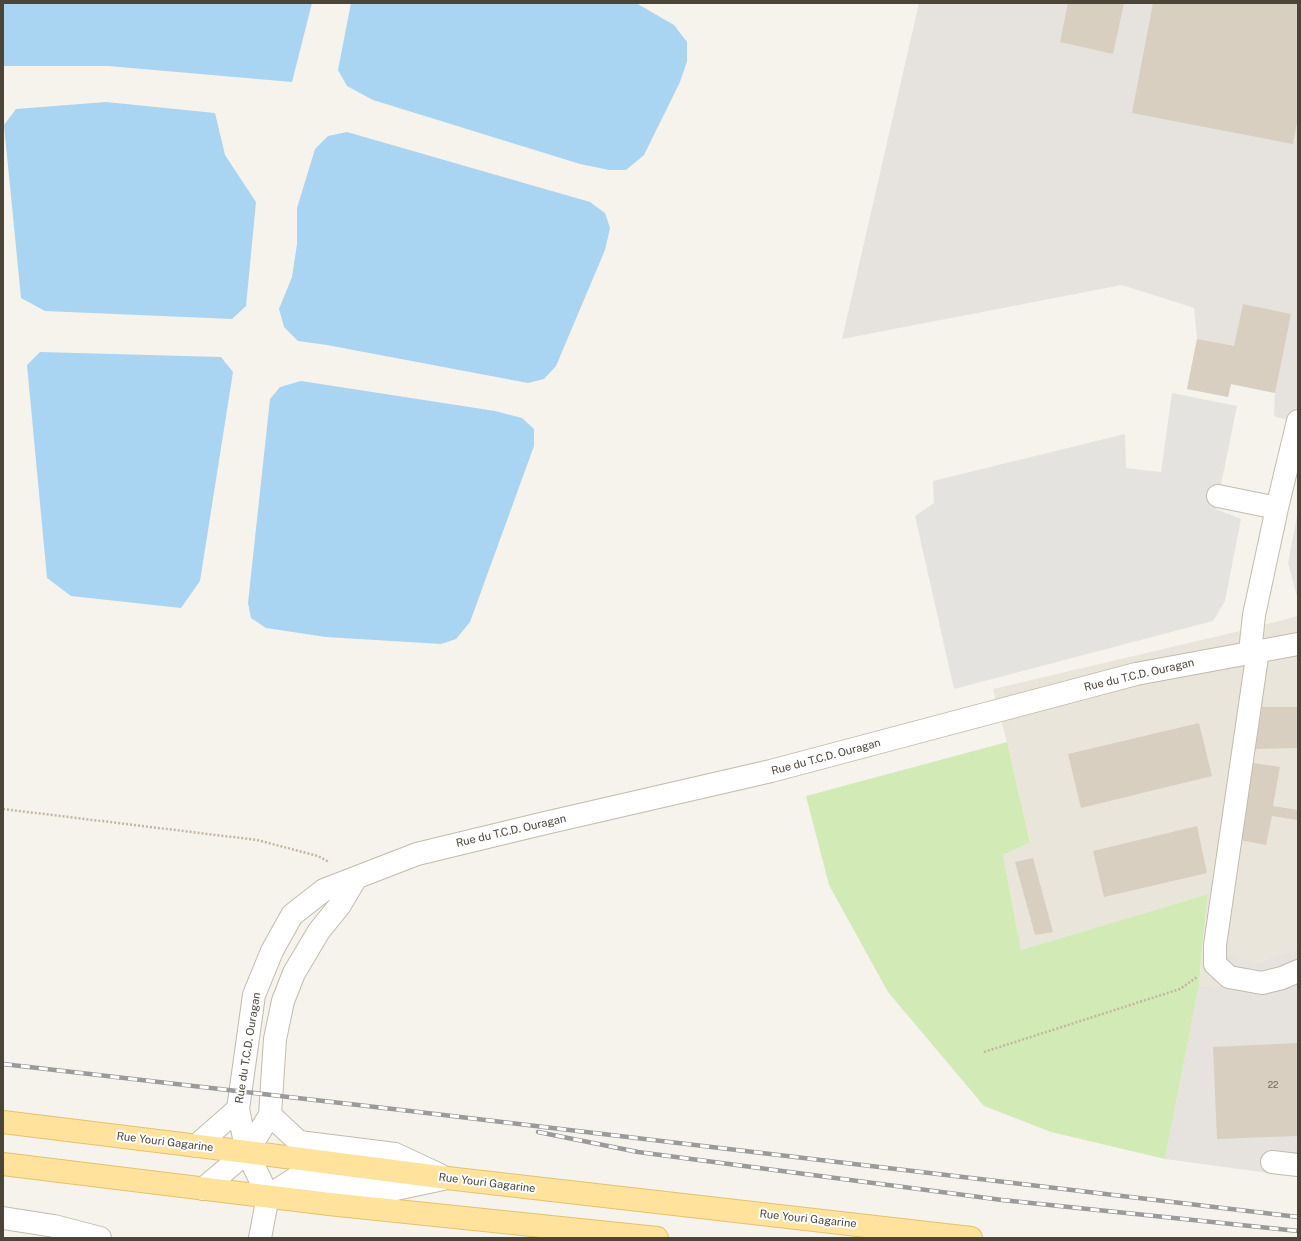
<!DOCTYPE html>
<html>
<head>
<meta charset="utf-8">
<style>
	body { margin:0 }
	#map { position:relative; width:1301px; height:1241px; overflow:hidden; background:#f6f3ec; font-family:"Public Sans",sans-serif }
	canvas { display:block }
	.frame { position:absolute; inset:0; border:4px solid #4b4439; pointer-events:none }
</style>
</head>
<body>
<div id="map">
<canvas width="1301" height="1241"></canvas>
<div class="frame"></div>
</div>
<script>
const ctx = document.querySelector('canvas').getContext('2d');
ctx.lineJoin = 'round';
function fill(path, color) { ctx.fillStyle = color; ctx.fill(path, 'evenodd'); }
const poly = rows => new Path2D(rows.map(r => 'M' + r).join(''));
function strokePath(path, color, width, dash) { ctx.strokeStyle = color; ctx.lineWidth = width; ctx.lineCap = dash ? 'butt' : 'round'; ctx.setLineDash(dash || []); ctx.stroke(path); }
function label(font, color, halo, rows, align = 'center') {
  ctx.font = font + ' "Public Sans",sans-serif'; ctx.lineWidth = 4; ctx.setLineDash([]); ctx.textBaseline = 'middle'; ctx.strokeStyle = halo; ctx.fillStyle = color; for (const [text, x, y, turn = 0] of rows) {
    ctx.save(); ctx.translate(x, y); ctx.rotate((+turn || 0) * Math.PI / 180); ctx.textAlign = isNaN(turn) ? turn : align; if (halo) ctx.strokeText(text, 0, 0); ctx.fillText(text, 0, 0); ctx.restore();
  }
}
const residential = poly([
	[1298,616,1298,948,1253,964,1220,987,1199,985,1208,894,1021,950,1003,855,1030,841,1007,742,993,689,1240,631]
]);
const industrial = poly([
	[919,3,1298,3,1298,423,1274,416,1275,393,1231,384,1228,397,1187,389,1197,339,1194,308,1122,285,842,339],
	[1298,948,1298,1177,1165,1159,1199,985,1220,987,1228,952,1253,964]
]);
const green = poly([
	[1007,742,1030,842,1003,855,1021,950,1208,894,1202,949,1199,985,1165,1159,1051,1132,984,1106,888,992,829,885,806,796]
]);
const parking = poly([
	[1172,393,1237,406,1216,509,1241,519,1225,601,1213,621,954,689,915,516,934,503,933,481,1125,434,1126,468,1161,472],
	[1298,511,1298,600,1288,563]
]);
const water = poly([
	[3,3,312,3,292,82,108,66,3,66],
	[351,3,636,3,674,25,687,42,687,61,680,82,644,155,626,170,609,170,580,164,373,100,347,86,338,70],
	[106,102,215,113,225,155,256,202,246,306,232,319,45,311,21,298,4,125,16,109],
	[347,132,590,202,605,213,610,228,605,250,556,366,544,379,528,383,327,345,298,341,284,327,279,309,292,277,297,244,297,208,315,149,328,136],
	[40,352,221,357,233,372,200,581,181,608,71,596,47,578,27,365],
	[301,381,495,411,522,418,534,429,534,446,470,622,456,639,441,644,326,637,266,628,251,618,248,603,270,399,280,387]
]);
const building = poly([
	[1068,3,1124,3,1113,54,1060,42],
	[1153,3,1298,3,1298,117,1293,144,1132,113],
	[1243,304,1291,314,1275,393,1231,384,1228,397,1187,389,1197,339,1234,346],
	[1262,707,1298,707,1298,748,1255,749],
	[1199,723,1212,776,1081,808,1068,754],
	[1253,763,1280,767,1273,806,1298,810,1298,820,1272,816,1266,845,1240,840],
	[1197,826,1207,873,1104,897,1093,851],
	[1033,858,1053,932,1035,935,1015,862],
	[1298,1043,1298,1136,1217,1139,1213,1047]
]);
const path = poly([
	[3,809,257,840,318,856,329,862],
	[984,1052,1180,989,1197,977]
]);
const minor = poly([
	[1218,496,1277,508],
	[1258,650,1215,945,1215,964,1229,977,1262,983,1282,978,1298,971],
	[1250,652,1254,615,1277,508,1298,421],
	[270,1115,299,1142,395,1154,440,1175],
	[196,1146,238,1109],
	[1272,1162,1298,1165],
	[203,1189,247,1152,270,1115,275,1039,283,1001,294,973,319,931,340,905,356,878],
	[268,1196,296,1178,391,1190,443,1179],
	[3,1218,54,1226,100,1238],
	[260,1238,268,1196,247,1152,238,1109,254,995,272,951,292,915,324,890,417,854,541,824,771,771,1136,674,1298,644]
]);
const major = poly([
	[3,1122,247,1152,447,1178,971,1238],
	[3,1164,329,1204,657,1238]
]);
const rail = poly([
	[3,1064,410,1111,1298,1217],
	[538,1132,638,1152,1002,1200,1298,1231]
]);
const numberNames = [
	["22",1273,1085]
];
const streetNames = [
	["Rue du T.C.D. Ouragan",1139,675,-13],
	["Rue du T.C.D. Ouragan",826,757,-15],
	["Rue du T.C.D. Ouragan",511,831,-13],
	["Rue du T.C.D. Ouragan",248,1048,-81],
	["Rue Youri Gagarine",165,1142,7],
	["Rue Youri Gagarine",487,1183,7],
	["Rue Youri Gagarine",808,1219,6]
];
fill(residential, '#eae5da');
fill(industrial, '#e6e2dd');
fill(green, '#d2eab5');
fill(parking, '#e5e3e0');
fill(water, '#a9d4f2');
fill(building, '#d8cfc1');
strokePath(minor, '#c2bbae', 24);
strokePath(major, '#e6c16a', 24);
strokePath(path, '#c4b79f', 2.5, [2, 2]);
strokePath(minor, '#fff', 22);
strokePath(major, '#ffe39c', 22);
strokePath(rail, '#9a9a9a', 4.5);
strokePath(rail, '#fff', 3, [9]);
label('9px', '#6e675b', null, numberNames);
label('11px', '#4b4439', '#fff', streetNames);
</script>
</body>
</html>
